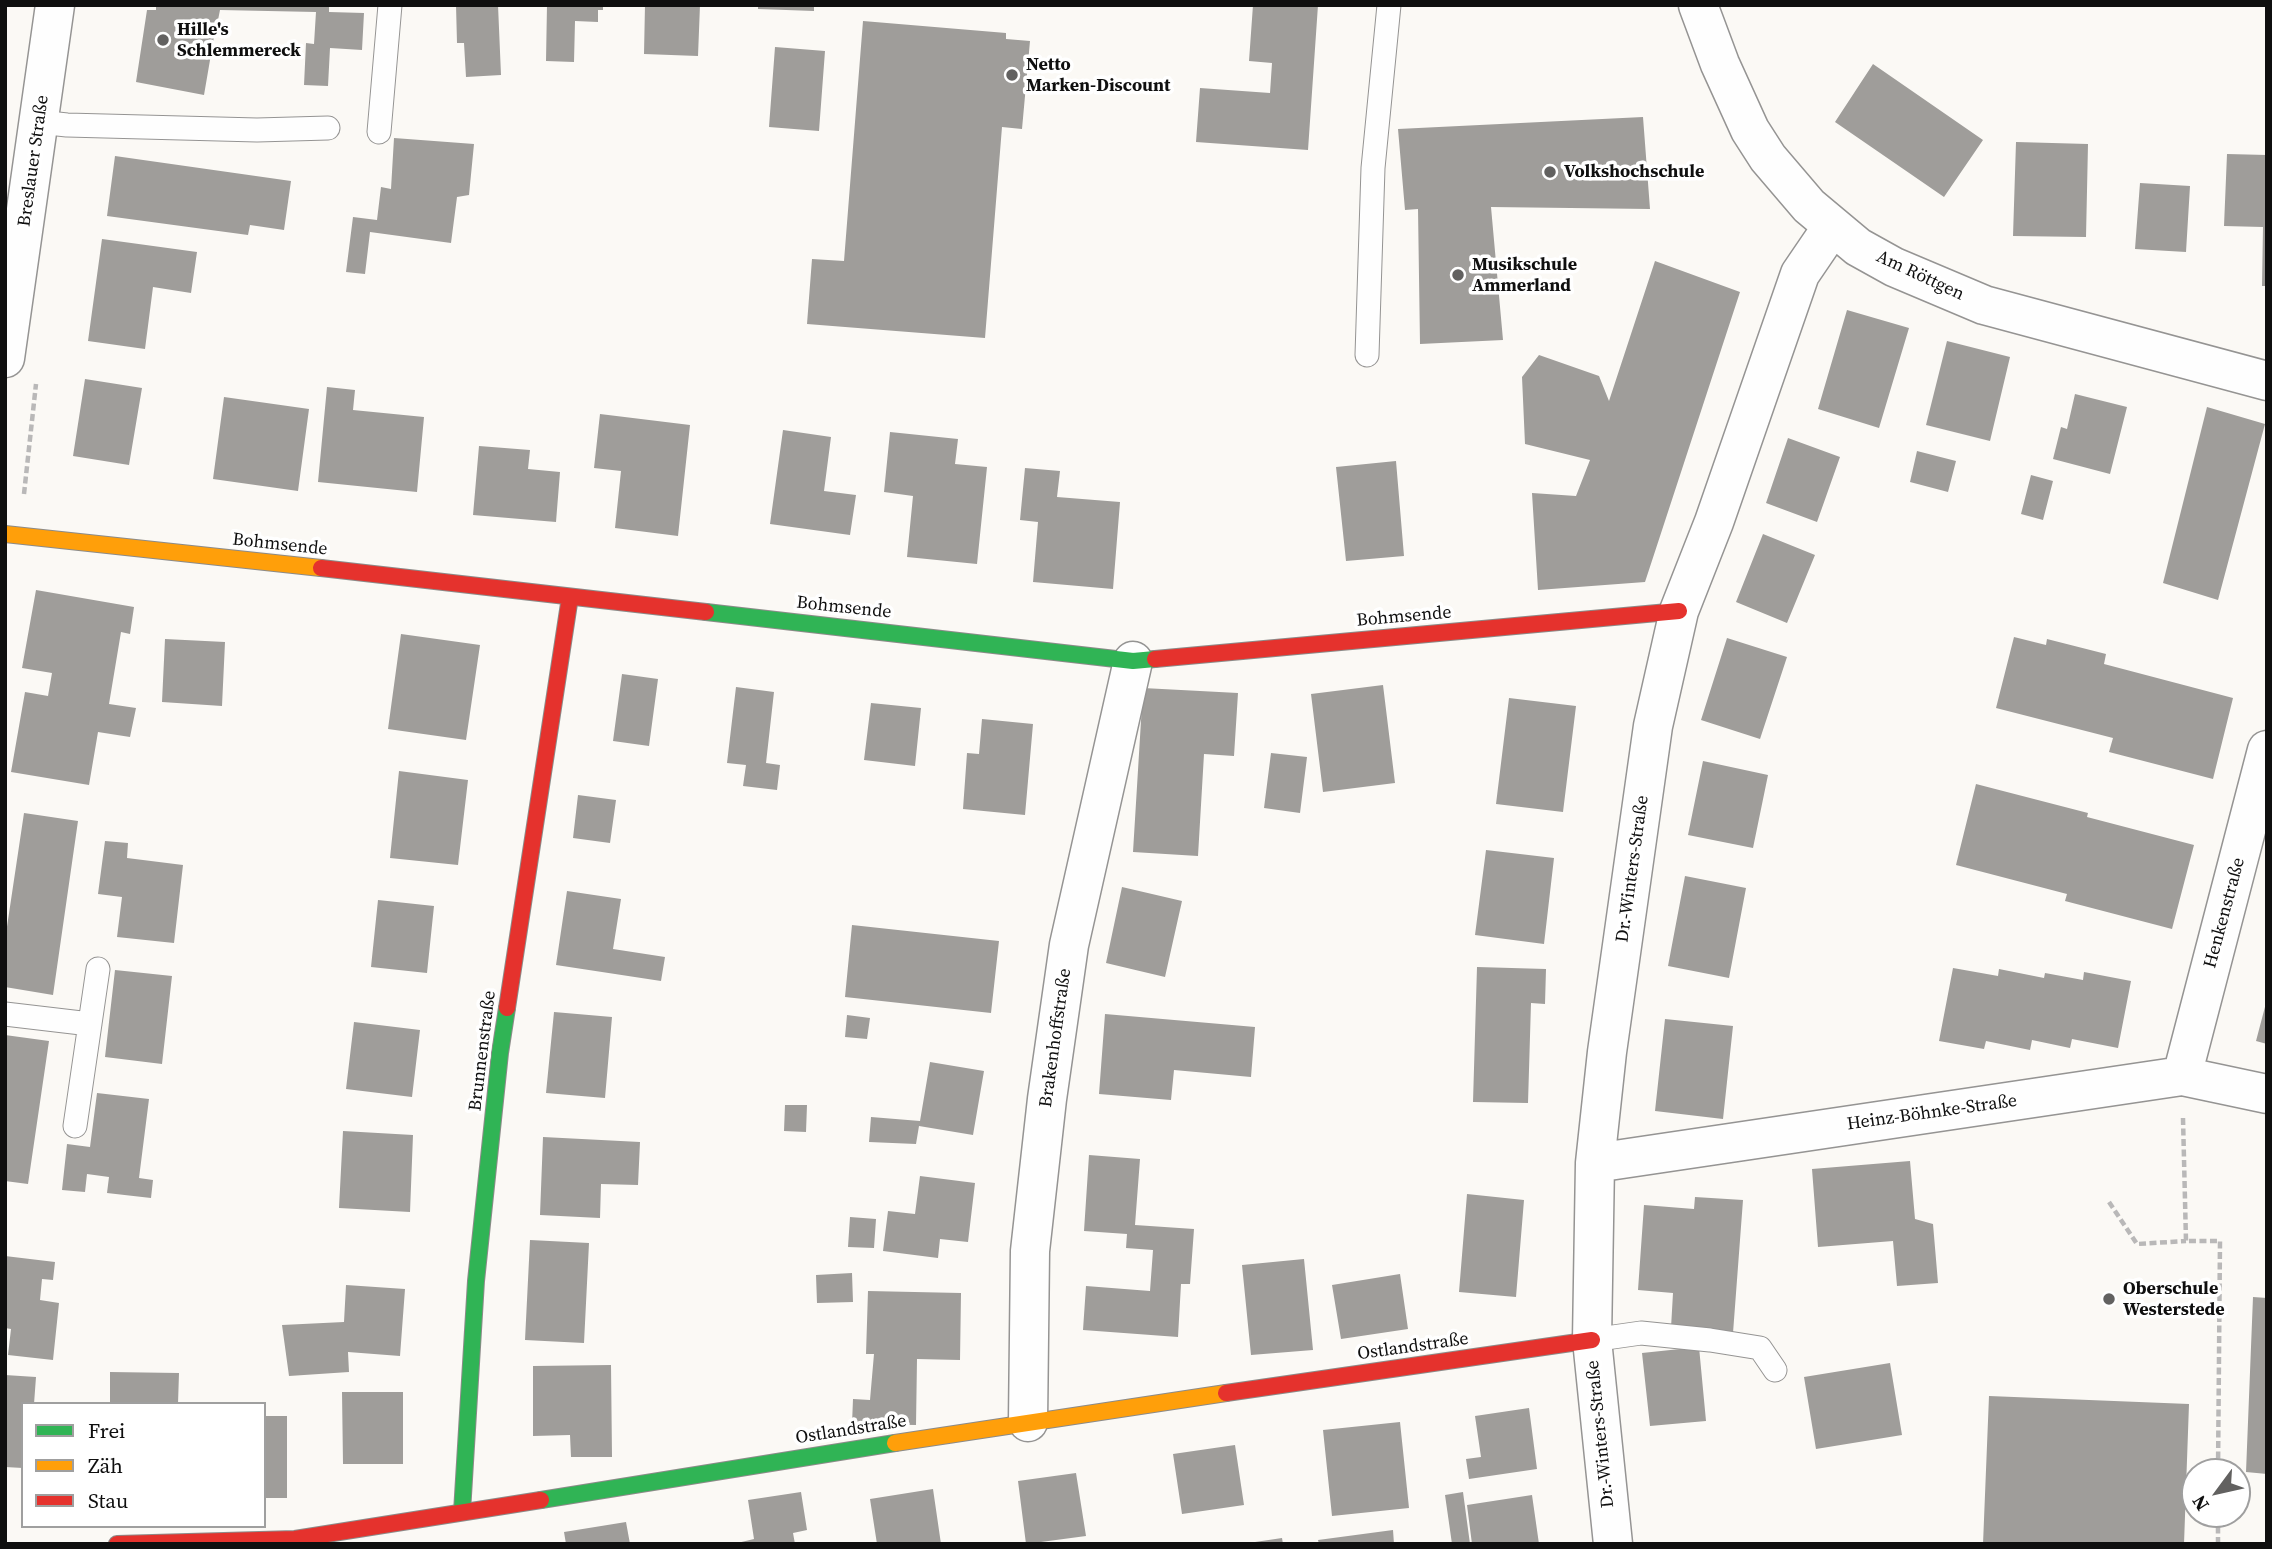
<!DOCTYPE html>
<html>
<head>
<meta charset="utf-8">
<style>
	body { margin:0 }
	#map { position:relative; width:2272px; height:1549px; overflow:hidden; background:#fbf9f5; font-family:"Source Serif 4",serif }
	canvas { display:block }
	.frame { position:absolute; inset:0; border:7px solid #0f0f0f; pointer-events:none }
	.legend { position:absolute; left:21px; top:1402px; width:245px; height:126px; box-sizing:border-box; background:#fff; border:2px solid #9f9f9f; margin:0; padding:9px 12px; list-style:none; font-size:21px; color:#0f0f0f }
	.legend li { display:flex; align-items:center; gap:14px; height:35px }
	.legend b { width:35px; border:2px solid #9f9f9f }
	.north { position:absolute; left:2181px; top:1458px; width:70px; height:70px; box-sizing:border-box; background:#fff; border:2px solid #9f9f9f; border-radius:50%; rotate:237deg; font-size:19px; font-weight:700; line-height:28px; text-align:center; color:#0f0f0f }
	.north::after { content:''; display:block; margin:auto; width:24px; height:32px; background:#626160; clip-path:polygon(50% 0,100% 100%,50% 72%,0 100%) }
</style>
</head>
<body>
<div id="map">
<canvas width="2272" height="1549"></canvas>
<div class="frame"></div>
<ul class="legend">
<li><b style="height:9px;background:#30b455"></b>Frei</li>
<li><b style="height:9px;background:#ff9f0a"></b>Zäh</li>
<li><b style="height:9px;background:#e5322d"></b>Stau</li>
</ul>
<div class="north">N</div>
</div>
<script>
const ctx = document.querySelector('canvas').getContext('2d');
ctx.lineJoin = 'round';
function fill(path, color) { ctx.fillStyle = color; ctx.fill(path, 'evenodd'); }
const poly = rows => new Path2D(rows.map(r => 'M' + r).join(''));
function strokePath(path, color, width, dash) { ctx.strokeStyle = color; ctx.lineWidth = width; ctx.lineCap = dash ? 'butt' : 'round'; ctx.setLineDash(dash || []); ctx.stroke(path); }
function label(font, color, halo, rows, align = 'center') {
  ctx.font = font + ' "Source Serif 4",serif'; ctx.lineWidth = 7; ctx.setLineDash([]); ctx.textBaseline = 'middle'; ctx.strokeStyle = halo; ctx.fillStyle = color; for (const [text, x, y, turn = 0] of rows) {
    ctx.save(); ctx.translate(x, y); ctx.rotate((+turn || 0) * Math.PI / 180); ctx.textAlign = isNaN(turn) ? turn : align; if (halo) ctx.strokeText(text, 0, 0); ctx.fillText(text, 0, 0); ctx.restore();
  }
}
const building = poly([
	[156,5,329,5,329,12,364,13,362,50,330,48,328,86,304,85,306,43,314,44,316,12,220,10,217,25,207,21,206,29,215,31,204,95,136,82,147,10,156,10],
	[456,5,498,5,501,75,466,77,464,43,457,43],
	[547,5,603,5,603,10,598,10,598,22,575,21,574,62,546,61],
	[645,5,700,5,698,56,644,54],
	[758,5,814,5,814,11,758,9],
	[1253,5,1318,5,1308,150,1196,142,1200,88,1270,93,1272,63,1249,61],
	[863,21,1006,33,1006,39,1030,41,1022,129,1002,127,985,338,807,324,812,259,844,261],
	[775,47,825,51,819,131,769,127],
	[1873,64,1983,140,1944,197,1835,122],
	[1643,117,1650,209,1491,207,1503,340,1420,344,1418,209,1405,210,1398,129],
	[394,138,474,144,469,195,457,197,451,243,370,232,365,274,346,272,353,217,377,220,381,187,391,189],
	[2016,142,2088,144,2086,237,2013,236],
	[2227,154,2267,155,2267,286,2262,286,2263,227,2224,226],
	[115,156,291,181,284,230,250,225,248,235,107,216],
	[2140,183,2190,186,2186,252,2135,249],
	[102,239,197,252,191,293,153,287,145,349,88,341],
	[1655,261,1740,292,1645,582,1538,590,1532,493,1576,496,1590,460,1525,444,1522,377,1539,355,1599,376,1609,401],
	[1847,310,1909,328,1879,428,1818,409],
	[1947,341,2010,357,1990,441,1926,425],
	[85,379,142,388,129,465,73,456],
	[327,387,355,390,353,410,424,417,417,492,318,482],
	[2075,394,2127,407,2110,474,2053,459,2061,427,2067,429],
	[224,397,309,409,298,491,213,479],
	[2207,407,2265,424,2218,600,2163,583],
	[600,414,690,425,678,536,615,528,621,471,594,468],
	[783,430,831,437,824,491,856,495,850,535,770,524],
	[890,432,958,439,955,464,987,467,977,564,907,557,913,496,884,492],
	[1788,438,1840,457,1817,522,1766,503],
	[479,446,530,450,528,469,560,472,556,522,473,515],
	[1917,451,1956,461,1948,492,1910,482],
	[1396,461,1404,556,1346,561,1336,467],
	[1025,468,1060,471,1057,497,1120,502,1113,589,1033,582,1038,522,1020,520],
	[2031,475,2053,481,2043,520,2021,514],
	[1763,534,1815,555,1787,623,1736,602],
	[36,590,134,607,130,634,121,632,109,704,136,708,130,737,98,732,89,785,11,772,25,692,48,696,52,673,22,668],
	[401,634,480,645,466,740,388,729],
	[2014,637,2046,645,2047,639,2106,654,2104,664,2233,698,2213,779,2109,752,2113,738,1996,708],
	[1727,638,1787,657,1760,739,1701,720],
	[165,639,225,642,222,706,162,702],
	[622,674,658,679,649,746,613,741],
	[1383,685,1395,783,1323,792,1311,694],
	[736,687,774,692,766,763,780,765,777,790,743,786,746,765,727,763],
	[1143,688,1238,693,1234,756,1204,754,1198,856,1133,852],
	[1509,698,1576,706,1563,812,1496,804],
	[871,703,921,708,915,766,864,760],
	[982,719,1033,724,1025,815,963,809,967,753,979,754],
	[1271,753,1307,757,1300,813,1264,808],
	[1703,761,1768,775,1753,848,1688,835],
	[399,771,468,780,458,865,390,858],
	[1976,784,2088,813,2087,817,2194,845,2172,929,2065,901,2067,894,1956,865],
	[578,795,616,800,610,843,573,838],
	[24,813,78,821,53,995,5,987,5,940],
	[105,841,128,843,127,858,183,865,174,943,117,937,122,897,98,894],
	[1486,850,1554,858,1544,944,1475,935],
	[1685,876,1746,888,1729,978,1668,966],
	[1122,887,1182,901,1165,977,1106,963],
	[567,891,621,899,613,949,665,957,661,981,556,965],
	[378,900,434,906,427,973,371,967],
	[852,925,999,941,991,1013,845,997],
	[1477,967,1546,969,1545,1004,1531,1003,1528,1103,1473,1102],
	[1953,968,1998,976,1999,969,2044,978,2045,973,2083,980,2084,972,2131,981,2118,1048,2072,1039,2070,1048,2032,1040,2030,1050,1986,1041,1984,1049,1939,1041],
	[115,970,172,976,162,1064,105,1057],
	[2266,1003,2267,1004,2267,1044,2256,1041],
	[554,1012,612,1017,605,1098,546,1093],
	[1105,1014,1255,1027,1251,1077,1174,1070,1171,1100,1099,1094],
	[847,1015,870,1018,867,1039,845,1037],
	[1665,1019,1733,1026,1723,1119,1655,1111],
	[354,1022,420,1030,412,1097,346,1089],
	[5,1035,49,1041,28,1184,5,1181],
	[930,1062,984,1071,973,1135,919,1126,916,1144,869,1142,871,1117,920,1121],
	[97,1093,149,1099,139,1178,153,1180,151,1198,107,1193,109,1177,87,1174,85,1192,62,1190,67,1144,90,1147],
	[785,1105,807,1105,806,1132,784,1131],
	[343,1131,413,1135,410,1212,339,1208],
	[543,1137,640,1142,638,1185,601,1184,600,1218,540,1215],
	[1089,1155,1140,1159,1135,1225,1194,1229,1190,1284,1181,1284,1178,1337,1083,1330,1086,1286,1150,1291,1153,1250,1126,1248,1127,1234,1084,1231],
	[1910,1161,1915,1219,1933,1224,1938,1283,1897,1286,1893,1241,1818,1247,1812,1169],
	[920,1176,975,1183,968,1242,940,1239,938,1258,883,1251,888,1211,915,1214],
	[1467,1194,1524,1200,1516,1297,1459,1292],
	[1695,1197,1743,1200,1733,1333,1671,1328,1673,1293,1638,1290,1644,1205,1694,1209],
	[850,1217,876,1219,874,1248,848,1247],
	[530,1240,589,1243,584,1343,525,1340],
	[5,1256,55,1262,53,1280,42,1279,40,1300,59,1303,53,1360,8,1355,11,1329,5,1328],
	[1304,1259,1313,1350,1251,1355,1242,1265],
	[852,1273,853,1302,817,1303,816,1275],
	[1400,1274,1408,1329,1341,1339,1332,1285],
	[346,1285,405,1289,400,1356,348,1352,349,1372,289,1376,282,1325,344,1322],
	[868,1291,961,1293,960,1360,917,1359,916,1425,852,1424,853,1399,870,1400,874,1354,866,1354],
	[2253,1297,2267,1298,2267,1474,2246,1472],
	[1699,1347,1706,1421,1650,1426,1642,1353],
	[1890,1363,1902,1435,1816,1449,1804,1377],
	[611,1365,612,1457,571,1457,570,1435,533,1436,533,1366],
	[110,1372,179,1373,178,1404,110,1404],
	[5,1375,36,1377,34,1404,23,1404,23,1468,5,1467],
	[342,1392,403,1392,403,1464,343,1464],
	[1989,1396,2189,1404,2184,1544,1983,1544],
	[1529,1408,1537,1469,1469,1479,1466,1459,1481,1457,1475,1416],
	[264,1416,287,1416,287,1498,264,1498],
	[1400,1422,1409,1508,1332,1516,1323,1430],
	[1235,1445,1244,1505,1182,1514,1173,1454],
	[1076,1473,1086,1536,1026,1544,1018,1481],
	[933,1489,941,1544,877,1544,870,1499],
	[801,1492,807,1530,793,1533,795,1544,733,1544,754,1539,748,1500],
	[1463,1492,1470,1544,1452,1544,1445,1495],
	[1532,1495,1539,1544,1472,1544,1467,1505],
	[626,1522,630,1544,566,1544,564,1532],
	[1393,1530,1394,1544,1319,1544,1318,1540],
	[1282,1538,1283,1544,1255,1544,1255,1542]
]);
const path = poly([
	[24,494,36,384],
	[2183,1118,2186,1241,2220,1241,2218,1472],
	[2109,1202,2137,1244,2186,1241],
	[2218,1544,2218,1514]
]);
const lane = poly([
	[39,122,67,125,257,130,328,128],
	[379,132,390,5],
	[1367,355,1373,168,1389,5],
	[5,1014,90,1024],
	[75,1126,98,969],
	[1592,1340,1641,1333,1710,1340,1760,1348,1775,1370]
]);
const street = poly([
	[1698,5,1720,64,1750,130,1768,158,1809,206,1858,247,1894,267,1984,305,2267,381],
	[5,358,55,5],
	[2182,1076,2267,750],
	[1595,1163,2182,1076,2267,1094],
	[1028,1422,1030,1251,1047,1099,1069,945,1133,661],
	[1613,1544,1592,1340,1595,1163,1607,1052,1653,726,1679,611,1714,522,1800,274,1832,227]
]);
const fast = poly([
	[706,612,1133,661,1155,659],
	[541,1500,895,1443],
	[462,1512,476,1281,500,1053,507,1008]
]);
const slow = poly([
	[5,534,321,568],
	[895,1443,1226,1393]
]);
const jam = poly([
	[321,568,706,612],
	[1155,659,1679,611],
	[507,1008,570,597],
	[1226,1393,1592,1340],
	[117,1544,295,1539,541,1500]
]);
const markers = [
	[163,40,7,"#626160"],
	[1012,75,7,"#626160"],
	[1550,172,7,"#626160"],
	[1458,275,7,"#626160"],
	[2109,1299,7,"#626160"]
];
const poiNames = [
	["Hille's",177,30],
	["Schlemmereck",177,51],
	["Netto",1026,65],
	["Marken-Discount",1026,86],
	["Volkshochschule",1564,172],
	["Musikschule",1472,265],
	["Ammerland",1472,286],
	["Oberschule",2123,1289],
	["Westerstede",2123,1310]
];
const streetNames = [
	["Breslauer Straße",34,161,-82],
	["Am Röttgen",1920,276,25],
	["Bohmsende",280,545,6],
	["Bohmsende",844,608,6],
	["Bohmsende",1404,617,-5],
	["Dr.-Winters-Straße",1633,869,-82],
	["Henkenstraße",2225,913,-75],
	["Brakenhoffstraße",1056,1038,-82],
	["Brunnenstraße",483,1051,-83],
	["Heinz-Böhnke-Straße",1932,1113,-8],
	["Ostlandstraße",1413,1347,-8],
	["Ostlandstraße",851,1430,-9],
	["Dr.-Winters-Straße",1601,1434,-96]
];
fill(building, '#9f9d9a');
strokePath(lane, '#959493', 25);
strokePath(street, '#959493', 41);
strokePath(fast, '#8c8b89', 18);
strokePath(slow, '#8c8b89', 18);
strokePath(jam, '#8c8b89', 18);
strokePath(path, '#b9b8b8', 4.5, [7, 3.5]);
strokePath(lane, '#fefefe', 23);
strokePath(street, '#fefefe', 38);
strokePath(fast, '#30b455', 16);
strokePath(slow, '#ff9f0a', 16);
strokePath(jam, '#e5322d', 16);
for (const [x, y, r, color] of markers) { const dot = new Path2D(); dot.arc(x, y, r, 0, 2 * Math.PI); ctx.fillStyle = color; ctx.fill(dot); strokePath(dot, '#fff', 2.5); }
label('bold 18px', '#0f0f0f', '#fff', poiNames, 'left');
label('18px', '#0f0f0f', '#fff', streetNames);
</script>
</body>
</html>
